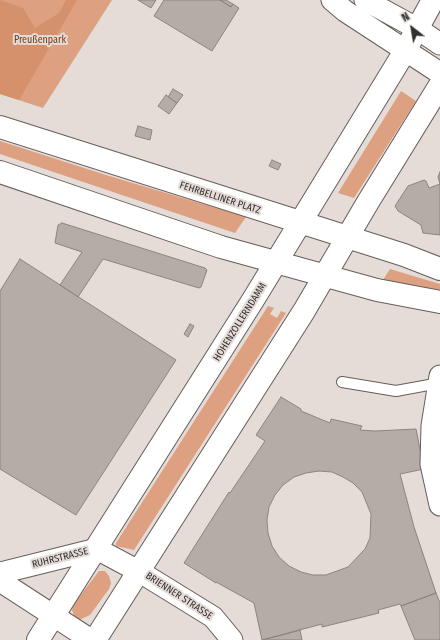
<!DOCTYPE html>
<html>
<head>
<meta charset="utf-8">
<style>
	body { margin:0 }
	#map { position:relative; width:440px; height:640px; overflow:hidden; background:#e5dcd8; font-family:"Fira Sans Condensed",sans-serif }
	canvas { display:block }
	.north { position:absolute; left:392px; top:8px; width:40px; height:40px; -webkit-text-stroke:3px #e5dcd8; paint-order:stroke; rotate:329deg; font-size:11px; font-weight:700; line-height:16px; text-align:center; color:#322f2d }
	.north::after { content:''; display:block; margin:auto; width:14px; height:18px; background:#322f2d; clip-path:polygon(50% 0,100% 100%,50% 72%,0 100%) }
</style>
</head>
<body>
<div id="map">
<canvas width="440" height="640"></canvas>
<div class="north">N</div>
</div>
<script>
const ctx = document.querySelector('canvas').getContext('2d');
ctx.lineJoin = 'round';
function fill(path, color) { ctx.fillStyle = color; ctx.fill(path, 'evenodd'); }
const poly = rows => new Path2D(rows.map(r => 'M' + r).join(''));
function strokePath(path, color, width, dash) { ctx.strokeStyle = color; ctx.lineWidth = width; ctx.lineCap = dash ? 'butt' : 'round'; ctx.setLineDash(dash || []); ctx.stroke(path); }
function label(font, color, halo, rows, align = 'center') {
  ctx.font = font + ' "Fira Sans Condensed",sans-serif'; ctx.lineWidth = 4; ctx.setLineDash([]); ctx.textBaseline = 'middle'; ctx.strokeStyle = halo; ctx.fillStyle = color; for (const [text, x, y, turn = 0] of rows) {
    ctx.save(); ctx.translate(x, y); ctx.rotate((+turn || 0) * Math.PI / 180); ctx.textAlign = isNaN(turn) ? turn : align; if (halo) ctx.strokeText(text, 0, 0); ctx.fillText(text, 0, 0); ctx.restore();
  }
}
const green = poly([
	[0,0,112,0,43,108,0,94],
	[401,91,416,101,354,198,338,193],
	[0,141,106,175,246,217,235,233,0,154],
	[390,269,440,284,440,291,383,280],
	[268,306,274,308,270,314,277,318,281,311,286,313,134,550,116,546,116,543],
	[99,571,105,571,109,576,111,583,109,589,90,615,79,620,75,618,72,610,73,605]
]);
const forest = poly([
	[0,0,23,8,35,28,59,13,66,0,77,0,19,100,0,94]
]);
const building = poly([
	[138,0,156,0,151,8,138,0],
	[164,0,220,0,231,7,233,4,239,8,212,51,154,16,164,0],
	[220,0,226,0,233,4,231,7,220,0],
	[173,89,183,95,177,103,168,97,173,89],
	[166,95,177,103,169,114,158,106,166,95],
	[138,126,152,130,150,140,135,136,138,126],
	[272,160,281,164,278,170,269,166,272,160],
	[440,172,440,235,423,233,421,225,398,211,395,206,408,186,424,180,426,181,429,188,440,184,438,177,440,172],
	[62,223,205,268,207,270,201,287,199,288,103,259,78,297,60,285,82,252,55,243,58,225,62,223],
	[20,259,176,360,76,515,0,469,0,291,20,259],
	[190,324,194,326,188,337,184,334,190,324],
	[281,397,301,409,301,411,330,423,331,419,362,426,360,430,375,431,416,429,424,469,400,474,414,527,436,593,401,606,400,604,378,610,379,613,375,614,322,627,322,624,262,640,254,603,216,582,216,583,184,563,229,492,230,493,265,441,256,435,281,397],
	[319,471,332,472,343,477,353,483,362,492,371,514,370,538,365,549,348,567,326,575,313,575,301,572,289,566,279,557,272,546,268,533,267,520,269,507,275,495,283,485,294,477,306,473,319,471],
	[436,593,440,603,440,640,415,640,401,606,436,593],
	[300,630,302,640,262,640,282,635,300,630]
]);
const lane = poly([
	[342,382,396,391,440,383]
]);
const street = poly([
	[332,0,345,11,440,73],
	[365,0,418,29,440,44],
	[440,376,432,426,431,464,440,505],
	[0,573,97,549,140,572,213,617,232,640],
	[0,581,91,640]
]);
const secondary = poly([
	[0,127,404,255,440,269],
	[0,172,221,247,377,290,440,302],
	[38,640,253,300,405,51,433,0],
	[95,640,304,311,368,202,440,85]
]);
const parkNames = [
	["Preußenpark",40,40]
];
const streetNames = [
	["FEHRBELLINER PLATZ",220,198,18],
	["HOHENZOLLERNDAMM",240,322,-58],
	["RUHRSTRASSE",60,558,-14],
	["BRIENNER STRASSE",179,596,33]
];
fill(green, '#dda080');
fill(forest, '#d5916c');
fill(building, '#b5aca8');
strokePath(building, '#8c847f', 1);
strokePath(lane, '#665e5a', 12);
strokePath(street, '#665e5a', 23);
strokePath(secondary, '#665e5a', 24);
strokePath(lane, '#fff', 10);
strokePath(street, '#fff', 21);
strokePath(secondary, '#fff', 22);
label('10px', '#75370d', '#e5dcd8', parkNames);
label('10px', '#322f2d', '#e5dcd8', streetNames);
</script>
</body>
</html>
